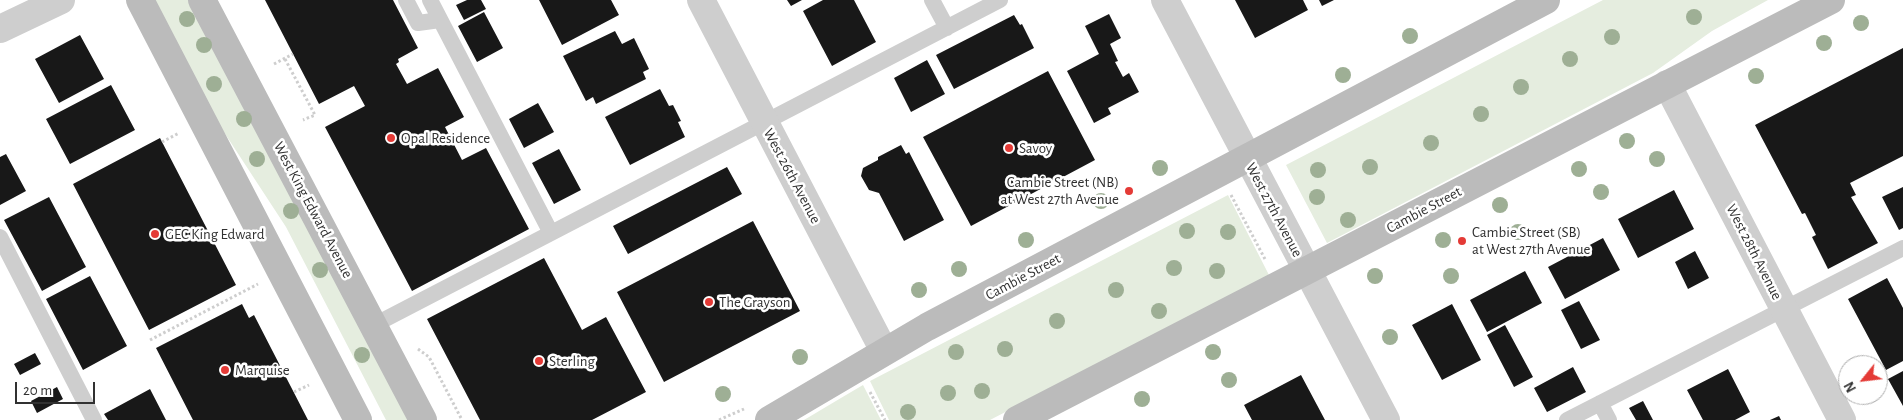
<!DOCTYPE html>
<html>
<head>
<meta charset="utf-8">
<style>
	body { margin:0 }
	#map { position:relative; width:1903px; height:420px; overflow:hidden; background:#fff; font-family:"Alegreya Sans",sans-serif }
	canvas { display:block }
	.north { position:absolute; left:1838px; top:355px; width:50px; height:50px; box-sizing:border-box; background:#fff; border:1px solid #adadad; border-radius:50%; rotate:241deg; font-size:14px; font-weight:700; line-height:20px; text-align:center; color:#313131 }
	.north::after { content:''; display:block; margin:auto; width:18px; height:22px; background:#e43a36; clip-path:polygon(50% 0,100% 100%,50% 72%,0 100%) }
	.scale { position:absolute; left:15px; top:382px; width:80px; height:22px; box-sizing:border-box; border:2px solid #313131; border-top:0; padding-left:6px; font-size:15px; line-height:18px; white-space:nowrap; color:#313131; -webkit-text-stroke:4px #fff; paint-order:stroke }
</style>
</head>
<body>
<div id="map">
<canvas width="1903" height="420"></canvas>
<div class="north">N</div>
<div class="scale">20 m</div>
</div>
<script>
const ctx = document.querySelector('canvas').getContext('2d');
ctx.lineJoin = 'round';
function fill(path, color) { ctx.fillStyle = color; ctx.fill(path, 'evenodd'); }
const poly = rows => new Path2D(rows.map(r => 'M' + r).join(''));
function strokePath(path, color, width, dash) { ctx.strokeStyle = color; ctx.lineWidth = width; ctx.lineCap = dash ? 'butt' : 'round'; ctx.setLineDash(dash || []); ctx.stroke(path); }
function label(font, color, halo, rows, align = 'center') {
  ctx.font = font + ' "Alegreya Sans",sans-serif'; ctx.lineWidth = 5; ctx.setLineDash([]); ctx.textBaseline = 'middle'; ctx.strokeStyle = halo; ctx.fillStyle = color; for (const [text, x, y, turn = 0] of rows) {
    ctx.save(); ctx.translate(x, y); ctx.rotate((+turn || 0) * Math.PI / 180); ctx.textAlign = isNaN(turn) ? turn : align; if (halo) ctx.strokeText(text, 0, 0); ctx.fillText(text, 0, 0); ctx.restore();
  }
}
const green = poly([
	[154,0,189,0,409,420,386,420,286,227,218,123],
	[1603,0,1768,0,1712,31,1653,73,1327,243,1286,165],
	[1228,195,1269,275,990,420,889,420,870,381],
	[863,385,881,420,804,420,846,395]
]);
const building = poly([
	[265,0,393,0,418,48,398,59,399,62,396,64,407,84,438,68,464,117,445,127,462,160,486,148,529,229,412,291,325,127,365,106,354,86,319,104],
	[467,0,481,0,486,9,464,20,456,5],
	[539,0,611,0,619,15,562,45],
	[787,0,802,0,791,6],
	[823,0,854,0,876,42,832,66,803,11],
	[1235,0,1303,0,1308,10,1255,38],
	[1319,0,1334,0,1322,6],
	[484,12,503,48,477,62,458,26],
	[1109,14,1121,38,1110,44,1118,61,1115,62,1123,77,1129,73,1139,92,1108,108,1111,114,1094,123,1067,71,1099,54,1085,26],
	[1014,15,1020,25,1022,24,1034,48,954,89,936,55],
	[615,31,622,44,634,38,649,69,643,72,646,79,596,104,593,97,586,101,563,56],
	[80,35,104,79,59,103,35,59],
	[1903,48,1903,156,1850,183,1856,195,1851,197,1878,243,1828,269,1812,237,1816,235,1805,213,1802,214,1755,125],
	[927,60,945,94,911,112,894,78],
	[1048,71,1095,160,971,226,923,137],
	[111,85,135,130,70,164,46,119],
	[660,89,669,106,673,105,681,121,678,122,685,137,630,165,605,117],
	[538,103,554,132,524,148,509,119],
	[160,138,236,285,149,330,73,184],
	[901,145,906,154,909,152,944,220,904,241,879,193,869,190,861,176,863,168,878,160,878,157],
	[559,149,581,190,554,204,532,163],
	[6,154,26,191,0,205,0,157],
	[727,167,742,194,628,254,613,226],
	[1903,187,1903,228,1899,230,1882,197],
	[1674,190,1694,229,1638,258,1618,219],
	[49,197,86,267,42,291,4,220],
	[753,221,800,311,664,382,617,292],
	[1603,238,1620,270,1565,299,1548,267],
	[1695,251,1709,278,1688,289,1675,262],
	[544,258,582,330,606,317,646,392,592,420,480,420,427,319],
	[1525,271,1542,303,1487,332,1470,300],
	[90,276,127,346,83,370,46,299],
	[1887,278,1903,308,1903,361,1886,370,1848,299],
	[1579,301,1600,340,1581,349,1561,310],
	[242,304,249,318,254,315,308,420,193,420,156,348],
	[1452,304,1481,360,1442,380,1412,325],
	[1505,325,1533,377,1514,387,1487,335],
	[35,353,41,364,20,375,14,364],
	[1573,367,1586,392,1547,412,1534,388],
	[1728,369,1750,412,1735,420,1703,420,1687,390],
	[1903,371,1903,406,1888,379],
	[1301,375,1325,420,1252,420,1244,405],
	[57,387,63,399,37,413,31,401],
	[150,389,166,420,108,420,104,414],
	[1643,401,1653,420,1636,420,1629,408],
	[1779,416,1781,420,1770,420]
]);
const path = poly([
	[285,59,315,115,303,120],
	[274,64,293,54],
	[162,142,179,133],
	[1231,195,1266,261],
	[150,340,258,284],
	[418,349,429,357,462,420],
	[294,392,309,385],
	[870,392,885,420],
	[719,420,744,409]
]);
const lane = poly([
	[406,0,418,23,440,20],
	[430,0,551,233],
	[932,0,947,28],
	[0,237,94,420],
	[374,325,1000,0],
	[1600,403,1609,420],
	[1567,420,1903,248]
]);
const street = poly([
	[701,0,884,351],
	[1165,0,1386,420],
	[0,29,61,0],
	[1667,84,1842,420]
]);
const secondary = poly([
	[140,0,358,420],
	[202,0,423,420],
	[769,420,927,327,1546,0],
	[1017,420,1831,0]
]);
const trees = [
	[1694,17],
	[187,19],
	[1861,23],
	[1410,36],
	[1612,37],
	[1824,43],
	[204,45],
	[1570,59],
	[1343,75],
	[1756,76],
	[214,84],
	[1521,87],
	[1481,114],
	[244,119],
	[1627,141],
	[1431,143],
	[257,159],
	[1657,159],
	[1370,167],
	[1160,168],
	[1579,169],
	[1318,170],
	[1601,192],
	[1317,197],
	[1101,201],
	[1500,205],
	[291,211],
	[1348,220],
	[1187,231],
	[1228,232],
	[1518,232],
	[1026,240],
	[1443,240],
	[1174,268],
	[959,269],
	[320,270],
	[1217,271],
	[1375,276],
	[1451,276],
	[919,290],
	[1116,290],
	[1159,311],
	[1057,321],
	[1390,337],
	[1005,349],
	[956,352],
	[1213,352],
	[362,355],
	[800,357],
	[1229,380],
	[982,391],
	[948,393],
	[723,394],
	[1142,399],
	[908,412]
];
const markers = [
	[391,138,5,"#e43a36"],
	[1009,148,5,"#e43a36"],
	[1129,191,5,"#e43a36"],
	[155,234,5,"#e43a36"],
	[1462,241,5,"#e43a36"],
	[709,302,5,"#e43a36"],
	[539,361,5,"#e43a36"],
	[225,370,5,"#e43a36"]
];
const poiNames = [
	["Opal Residence",401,138],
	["Savoy",1019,148],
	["Cambie Street (NB)",1119,182,"right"],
	["at West 27th Avenue",1119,199,"right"],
	["Cambie Street (SB)",1472,232],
	["at West 27th Avenue",1472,249],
	["GEC King Edward",165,234],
	["The Grayson",719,302],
	["Sterling",549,361],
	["Marquise",235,370]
];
const streetNames = [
	["West 26th Avenue",792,176,62],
	["West King Edward Avenue",313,210,62],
	["West 27th Avenue",1274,210,62],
	["Cambie Street",1424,210,-28],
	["West 28th Avenue",1754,252,63],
	["Cambie Street",1023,277,-28]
];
fill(green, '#e5eddf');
fill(building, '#181818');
strokePath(path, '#cecece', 3, [2.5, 2.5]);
strokePath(lane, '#cecece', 16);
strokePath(street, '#cecece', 28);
strokePath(secondary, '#bbb', 28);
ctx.fillStyle = '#9eaf95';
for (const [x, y] of trees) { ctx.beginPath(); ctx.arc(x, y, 8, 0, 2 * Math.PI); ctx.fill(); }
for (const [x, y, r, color] of markers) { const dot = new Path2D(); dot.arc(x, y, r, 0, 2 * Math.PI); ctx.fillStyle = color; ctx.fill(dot); strokePath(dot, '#fff', 2); }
label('15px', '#313131', '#fff', poiNames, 'left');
label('15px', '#313131', '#fff', streetNames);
</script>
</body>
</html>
